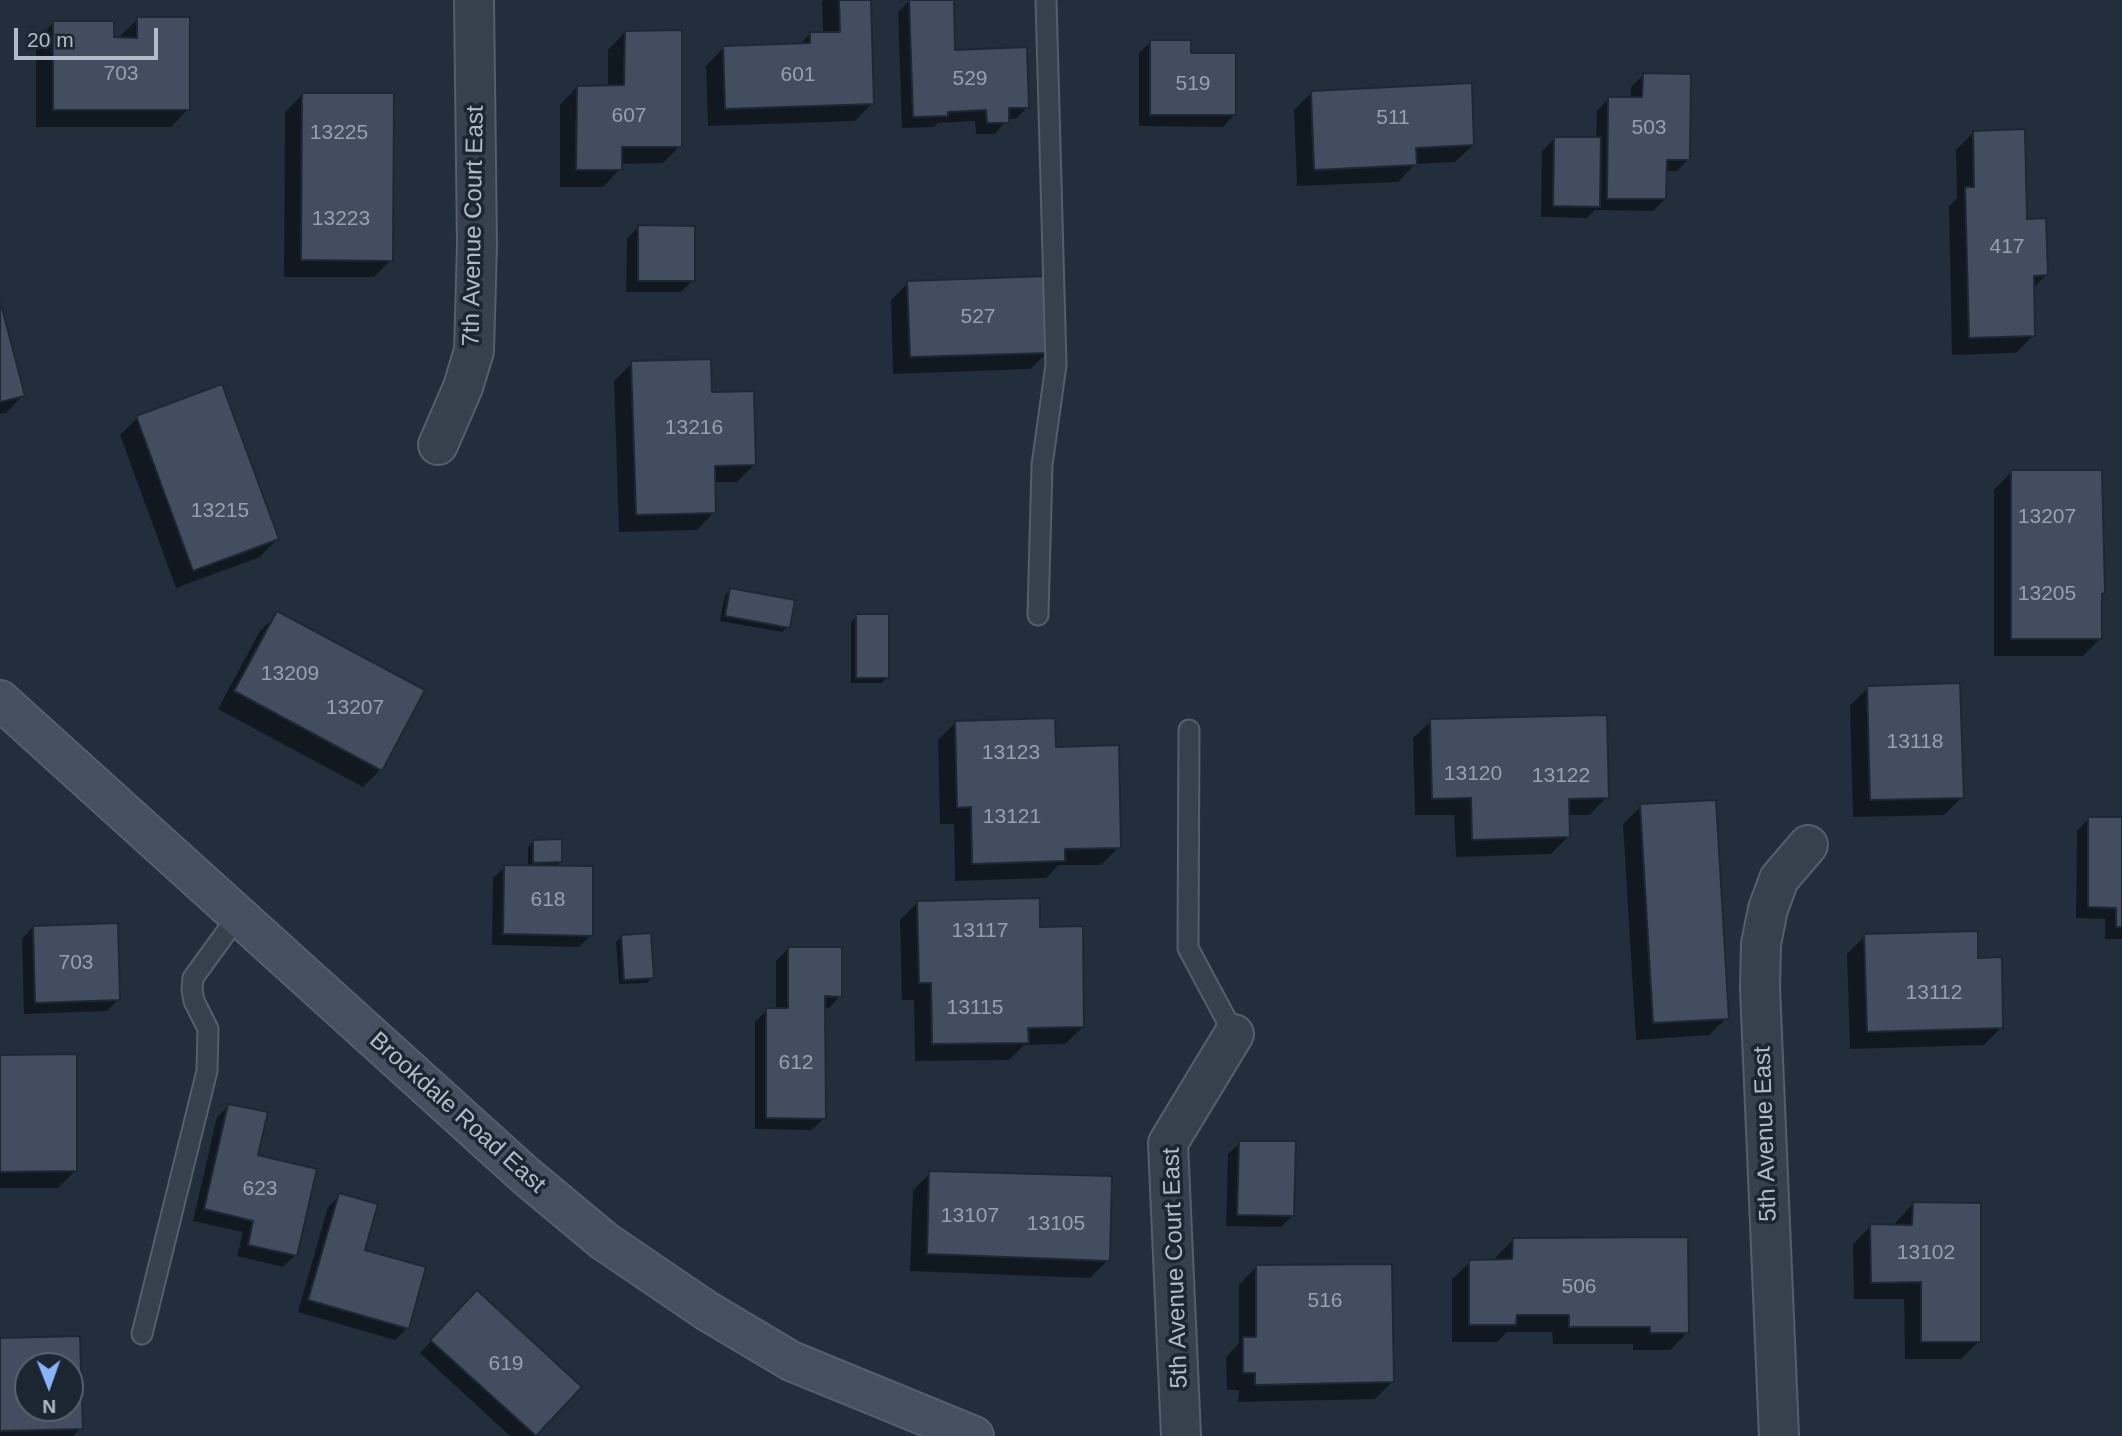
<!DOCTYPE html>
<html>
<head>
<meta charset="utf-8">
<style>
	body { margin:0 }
	#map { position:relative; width:2122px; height:1436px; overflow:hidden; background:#232e3d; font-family:Helvetica,sans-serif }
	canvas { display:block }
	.north { position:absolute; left:14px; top:1352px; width:70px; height:70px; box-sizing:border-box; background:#1c2532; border:2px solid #58616e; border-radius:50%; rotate:179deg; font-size:19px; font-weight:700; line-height:28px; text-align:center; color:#b3bbc8 }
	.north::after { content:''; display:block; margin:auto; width:24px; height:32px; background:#88b2f9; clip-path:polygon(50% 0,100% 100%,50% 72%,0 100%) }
	.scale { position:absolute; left:14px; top:28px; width:144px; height:32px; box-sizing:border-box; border:4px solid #b3bbc8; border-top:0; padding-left:9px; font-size:21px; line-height:24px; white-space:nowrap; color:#b3bbc8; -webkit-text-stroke:5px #1c2532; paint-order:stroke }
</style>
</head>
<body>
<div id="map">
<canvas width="2122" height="1436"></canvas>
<div class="north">N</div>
<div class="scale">20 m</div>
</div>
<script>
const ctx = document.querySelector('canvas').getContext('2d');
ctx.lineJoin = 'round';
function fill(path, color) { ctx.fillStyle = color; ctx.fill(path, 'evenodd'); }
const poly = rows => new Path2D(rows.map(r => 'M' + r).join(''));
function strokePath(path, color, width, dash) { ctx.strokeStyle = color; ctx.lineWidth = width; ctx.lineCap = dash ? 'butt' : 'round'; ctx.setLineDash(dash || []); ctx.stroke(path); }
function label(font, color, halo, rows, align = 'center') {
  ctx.font = font + ' Helvetica,sans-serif'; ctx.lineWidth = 7; ctx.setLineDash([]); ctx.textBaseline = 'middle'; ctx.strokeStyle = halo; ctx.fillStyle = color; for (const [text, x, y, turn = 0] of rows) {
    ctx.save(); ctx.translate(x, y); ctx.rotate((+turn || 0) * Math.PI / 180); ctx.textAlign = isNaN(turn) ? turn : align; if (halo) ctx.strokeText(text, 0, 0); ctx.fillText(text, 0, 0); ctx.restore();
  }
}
const shadow = poly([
	[824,0,869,0,872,103,855,121,708,126,706,66,723,48,799,45,810,34,823,34,822,2],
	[910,0,952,0,954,52,1027,107,1016,119,1007,119,995,134,976,134,975,121,938,123,934,127,902,128,898,12],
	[138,19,188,109,171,127,36,127,36,41,53,23,120,39,120,36],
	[625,32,680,146,663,163,620,164,620,169,603,187,560,187,560,105,577,87,608,87,608,50],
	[1151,41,1189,55,1234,115,1223,127,1139,126,1139,53],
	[1643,75,1688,159,1677,171,1665,171,1665,199,1653,211,1595,210,1587,218,1541,217,1542,151,1554,139,1596,139,1597,111,1608,99,1631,99,1631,87],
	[1311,93,1473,145,1455,162,1415,164,1398,182,1297,186,1294,110],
	[303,94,391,260,374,277,284,277,285,112],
	[1973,133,2026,220,2046,275,2033,288,2034,335,2016,353,1952,355,1949,206,1957,198,1956,150],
	[638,227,693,280,681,292,626,292,627,239],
	[908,283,1048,352,1030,369,893,374,891,300],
	[0,307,23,395,6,413,0,414],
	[632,363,711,394,755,464,737,482,713,482,714,512,697,530,619,532,614,381],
	[137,418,277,539,260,557,176,588,120,435],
	[2011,472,2104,593,2101,596,2101,638,2083,656,1994,656,1994,490],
	[731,590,788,627,782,632,720,621,725,595],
	[278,613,380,770,363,787,218,709,260,631],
	[857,616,887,678,881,683,851,683,851,622],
	[1868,688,1962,797,1944,815,1853,817,1850,705],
	[1431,721,1607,797,1589,815,1568,815,1568,837,1551,854,1456,857,1454,815,1415,815,1413,738],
	[955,723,1054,749,1119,847,1101,865,1059,865,1046,878,955,881,954,824,940,824,938,740],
	[1641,806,1727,1018,1709,1035,1636,1040,1623,824],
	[2088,819,2122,819,2122,939,2105,939,2105,919,2076,918,2077,831],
	[534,841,561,862,555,867,591,935,579,947,492,945,493,878,505,867,528,867,528,847],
	[918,902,1039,929,1083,1027,1065,1044,1024,1045,1009,1060,915,1061,914,1000,902,1000,900,920],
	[33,927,119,999,107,1011,24,1014,22,939],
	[1865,936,1977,960,2002,1027,1984,1045,1850,1049,1847,954],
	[622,937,652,977,647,983,619,984,616,942],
	[788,949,840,996,829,1008,824,1008,824,1118,812,1130,755,1129,755,1022,767,1010,776,1010,776,961],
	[0,1056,75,1171,58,1188,0,1188],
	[229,1105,256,1156,295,1255,283,1267,237,1256,243,1232,193,1221,217,1117],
	[1240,1143,1293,1215,1281,1227,1226,1226,1228,1154],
	[930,1173,1108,1260,1090,1278,910,1271,913,1190],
	[340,1195,362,1251,407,1328,395,1340,298,1312,328,1207],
	[1913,1204,1979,1341,1961,1359,1905,1359,1904,1299,1854,1299,1853,1244,1871,1226,1896,1226,1896,1222],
	[1513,1240,1687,1333,1670,1350,1633,1350,1633,1344,1553,1344,1552,1332,1507,1332,1497,1342,1452,1342,1452,1279,1470,1262,1496,1261,1496,1257],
	[1256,1267,1392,1382,1375,1399,1238,1402,1239,1390,1227,1390,1226,1357,1239,1343,1239,1285],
	[465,1304,579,1387,534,1436,510,1436,420,1353],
	[78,1338,81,1428,73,1436,0,1436,0,1340],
	[28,1366,70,1366,70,1408,28,1408]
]);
const building = poly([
	[839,0,871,0,874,104,725,109,723,46,810,43,810,32,840,32,839,0],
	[909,0,954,0,955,50,1027,47,1029,108,1009,108,1009,123,987,123,986,110,948,112,948,116,913,117,909,0],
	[137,17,190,17,190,110,53,110,53,21,114,21,114,37,137,38,137,17],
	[682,30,682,147,622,147,622,170,576,170,577,86,624,85,625,31,682,30],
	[1150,40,1191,40,1191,53,1236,53,1236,115,1150,115,1150,40],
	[1643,73,1691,74,1690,160,1667,160,1666,199,1607,199,1608,97,1642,97,1643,73],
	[1472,83,1474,145,1416,148,1417,165,1314,170,1311,91,1472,83],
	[302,93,394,93,393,261,301,260,302,93],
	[2025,129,2027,219,2046,218,2048,275,2034,276,2035,336,1969,338,1965,187,1974,187,1973,131,2025,129],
	[1554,137,1601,137,1600,207,1553,206,1554,137],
	[638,225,695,226,695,281,638,281,638,225],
	[1047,276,1050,353,910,357,907,281,1047,276],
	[0,300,25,396,0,402,0,300],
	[711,359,712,392,754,391,756,465,715,466,716,513,636,515,631,361,711,359],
	[222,384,279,539,193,571,136,416,222,384],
	[2011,470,2102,470,2105,593,2102,594,2102,639,2011,639,2011,470],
	[730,588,795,600,790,628,725,616,730,588],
	[277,611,425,690,382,771,234,691,277,611],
	[856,614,889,614,889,678,856,678,856,614],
	[1960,683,1964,798,1870,800,1867,686,1960,683],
	[1607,715,1609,798,1569,799,1570,837,1472,840,1471,798,1432,799,1430,719,1607,715],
	[1055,718,1056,747,1119,745,1121,848,1065,849,1065,861,972,864,971,807,957,808,955,721,1055,718],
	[1716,800,1729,1019,1653,1023,1640,804,1716,800],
	[2088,817,2122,817,2122,927,2116,927,2116,908,2088,907,2088,817],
	[562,839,562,862,533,863,533,840,562,839],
	[504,865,593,866,593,936,503,934,504,865],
	[1040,898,1040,927,1083,926,1084,1027,1028,1028,1029,1043,932,1044,931,983,919,983,917,901,1040,898],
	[118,923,120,1000,35,1003,33,926,118,923],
	[1978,931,1978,958,2002,957,2003,1028,1867,1032,1864,934,1978,931],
	[651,933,654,978,624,980,621,935,651,933],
	[788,947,842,947,842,997,825,996,826,1119,766,1118,766,1008,788,1008,788,947],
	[77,1054,77,1171,0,1172,0,1055,77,1054],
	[228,1104,268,1112,258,1155,317,1169,297,1256,248,1245,253,1221,204,1209,228,1104],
	[1239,1141,1296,1141,1294,1216,1237,1215,1239,1141],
	[929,1171,1112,1176,1110,1261,927,1254,929,1171],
	[339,1193,378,1204,365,1250,426,1267,409,1329,308,1300,339,1193],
	[1913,1202,1981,1203,1981,1342,1921,1342,1921,1282,1871,1283,1870,1224,1912,1225,1913,1202],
	[1688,1237,1689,1333,1650,1333,1650,1327,1569,1327,1569,1315,1517,1315,1516,1325,1469,1325,1469,1260,1512,1259,1513,1238,1688,1237],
	[1392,1264,1394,1382,1255,1385,1255,1373,1243,1373,1243,1337,1256,1337,1256,1265,1392,1264],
	[477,1290,582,1387,536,1436,430,1340,477,1290],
	[80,1336,83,1429,0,1431,0,1338,80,1336],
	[28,1366,70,1366,70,1408,28,1408,28,1366]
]);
const service = poly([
	[1038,615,1042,465,1056,365,1046,0],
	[1189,730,1188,948,1234,1034],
	[142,1334,207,1071,208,1029,194,1001,192,990,193,978,238,916]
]);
const minor = poly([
	[438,445,463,387,474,351,477,245,474,0],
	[1181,1436,1168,1143,1234,1034],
	[1779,1436,1760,988,1761,944,1768,909,1779,879,1808,845]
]);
const secondary = poly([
	[0,700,526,1176,604,1241,707,1311,791,1361,974,1436]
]);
const numberNames = [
	["703",121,74],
	["601",798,75],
	["529",970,79],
	["519",1193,84],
	["607",629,116],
	["511",1393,118],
	["503",1649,128],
	["13225",339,133],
	["13223",341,219],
	["417",2007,247],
	["527",978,317],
	["13216",694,428],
	["13215",220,511],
	["13207",2047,517],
	["13205",2047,594],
	["13209",290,674],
	["13207",355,708],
	["13118",1915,742],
	["13123",1011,753],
	["13120",1473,774],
	["13122",1561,776],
	["13121",1012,817],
	["618",548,900],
	["13117",980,931],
	["703",76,963],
	["13112",1934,993],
	["13115",975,1008],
	["612",796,1063],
	["623",260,1189],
	["13107",970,1216],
	["13105",1056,1224],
	["13102",1926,1253],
	["506",1579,1287],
	["516",1325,1301],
	["619",506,1364]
];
const streetNames = [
	["7th Avenue Court East",474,226,-89],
	["Brookdale Road East",457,1113,42],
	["5th Avenue East",1766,1134,-92],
	["5th Avenue Court East",1176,1268,-92]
];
fill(shadow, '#0007');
fill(building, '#424e5f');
strokePath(building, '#1e2734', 2);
strokePath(service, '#555e6b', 23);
strokePath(minor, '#555e6b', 42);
strokePath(secondary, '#555e6b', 42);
strokePath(service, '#37404d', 19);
strokePath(minor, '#37404d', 38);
strokePath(secondary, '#454f60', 38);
label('21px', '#97a0ae', null, numberNames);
label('24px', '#b3bbc8', '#1c2532', streetNames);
</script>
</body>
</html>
